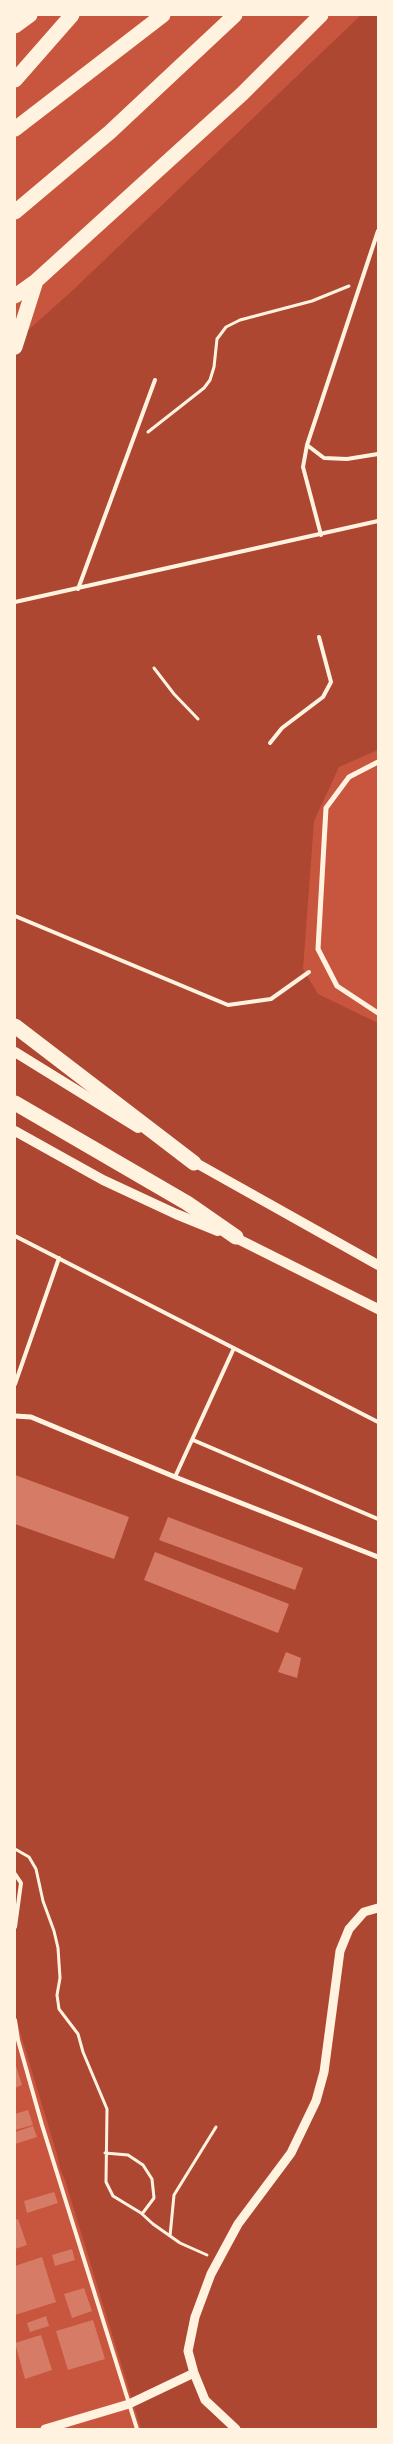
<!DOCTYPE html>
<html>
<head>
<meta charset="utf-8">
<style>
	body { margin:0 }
	#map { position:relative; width:393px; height:2444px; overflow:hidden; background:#c8553d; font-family:Signika,sans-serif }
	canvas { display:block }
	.frame { position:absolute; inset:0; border:16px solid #fff3e0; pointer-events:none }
</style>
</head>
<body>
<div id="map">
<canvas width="393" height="2444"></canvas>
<div class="frame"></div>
</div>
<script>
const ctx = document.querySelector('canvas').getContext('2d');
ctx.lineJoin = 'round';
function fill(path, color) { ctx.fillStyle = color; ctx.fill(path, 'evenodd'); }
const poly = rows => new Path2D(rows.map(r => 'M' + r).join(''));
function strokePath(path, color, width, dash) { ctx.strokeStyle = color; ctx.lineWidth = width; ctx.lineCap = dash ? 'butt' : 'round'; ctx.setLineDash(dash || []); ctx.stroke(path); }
const green = poly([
	[361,15,378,15,378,750,339,767,314,821,303,969,318,994,378,1023,378,2429,141,2429,65,2180,60,2169,58,2158,15,2015,15,342,73,290]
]);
const building = poly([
	[15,1475,129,1517,114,1559,15,1524],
	[168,1517,303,1568,295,1590,159,1540],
	[155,1552,289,1604,278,1633,144,1580],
	[286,1652,301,1658,297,1678,278,1672],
	[15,2063,22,2085,15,2088],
	[28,2110,33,2125,15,2130,15,2114],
	[33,2126,37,2137,15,2144,15,2132],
	[54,2192,58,2203,27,2213,24,2201],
	[18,2219,27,2245,15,2249,15,2220],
	[72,2249,75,2260,55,2266,52,2255],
	[42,2257,56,2302,15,2315,15,2266],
	[84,2288,92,2311,72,2318,64,2294],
	[46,2316,49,2326,30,2332,27,2323],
	[93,2320,105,2359,68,2370,56,2331],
	[41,2335,52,2370,25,2379,15,2343]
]);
const path = poly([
	[148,432,204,388,210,380,214,367,217,339,226,327,240,320,312,301,349,286],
	[154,668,174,694,198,719],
	[15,1849,29,1857,36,1869,43,1901,54,1931,58,1948,60,1978,57,1995,59,2009,78,2034,83,2052,107,2109,106,2182,113,2196,141,2213,153,2224,180,2243,207,2255],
	[105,2153,128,2155,143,2165,152,2179,154,2198,142,2214],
	[170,2236,174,2195,216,2127]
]);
const service = poly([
	[378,231,307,445,324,458,347,459,378,454],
	[307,445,303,467,321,535],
	[78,589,155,380],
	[15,602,378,521],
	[270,743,282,728,323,697,331,682,319,637],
	[15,916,228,1005,271,999,309,972],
	[15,1236,378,1422],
	[15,1384,59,1258],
	[193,1440,378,1519],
	[175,1477,234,1348],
	[15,1874,21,1883,15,1927],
	[15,2020,18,2040,42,2125,137,2429]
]);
const minor = poly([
	[378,762,349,777,326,808,318,949,337,986,378,1013],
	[15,1416,31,1417,175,1477,378,1557]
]);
const tertiary = poly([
	[45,2429,129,2404,194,2373],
	[236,2429,205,2400,194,2373,188,2351,195,2317,211,2274,238,2224,291,2153,316,2101,324,2072,340,1951,349,1929,364,1912,378,1908]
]);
const secondary = poly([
	[15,1052,138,1128],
	[15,1131,103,1180,176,1214,218,1231],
	[189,1159,378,1265],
	[232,1236,378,1309]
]);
const motorway = poly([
	[15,26,30,15],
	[15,80,72,15],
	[15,129,163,15],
	[15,212,110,132,235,15],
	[15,296,36,281,178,152,242,94,321,15],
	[15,347,36,281],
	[15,1026,194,1163],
	[15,1103,187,1203,236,1237]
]);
fill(green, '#ae4732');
fill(building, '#d67c66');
strokePath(path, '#fff3e0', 3);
strokePath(service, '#fff3e0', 4);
strokePath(minor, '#fff3e0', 5);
strokePath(tertiary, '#fff3e0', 9);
strokePath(secondary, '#fff3e0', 10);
strokePath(motorway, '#fff3e0', 15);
</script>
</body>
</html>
